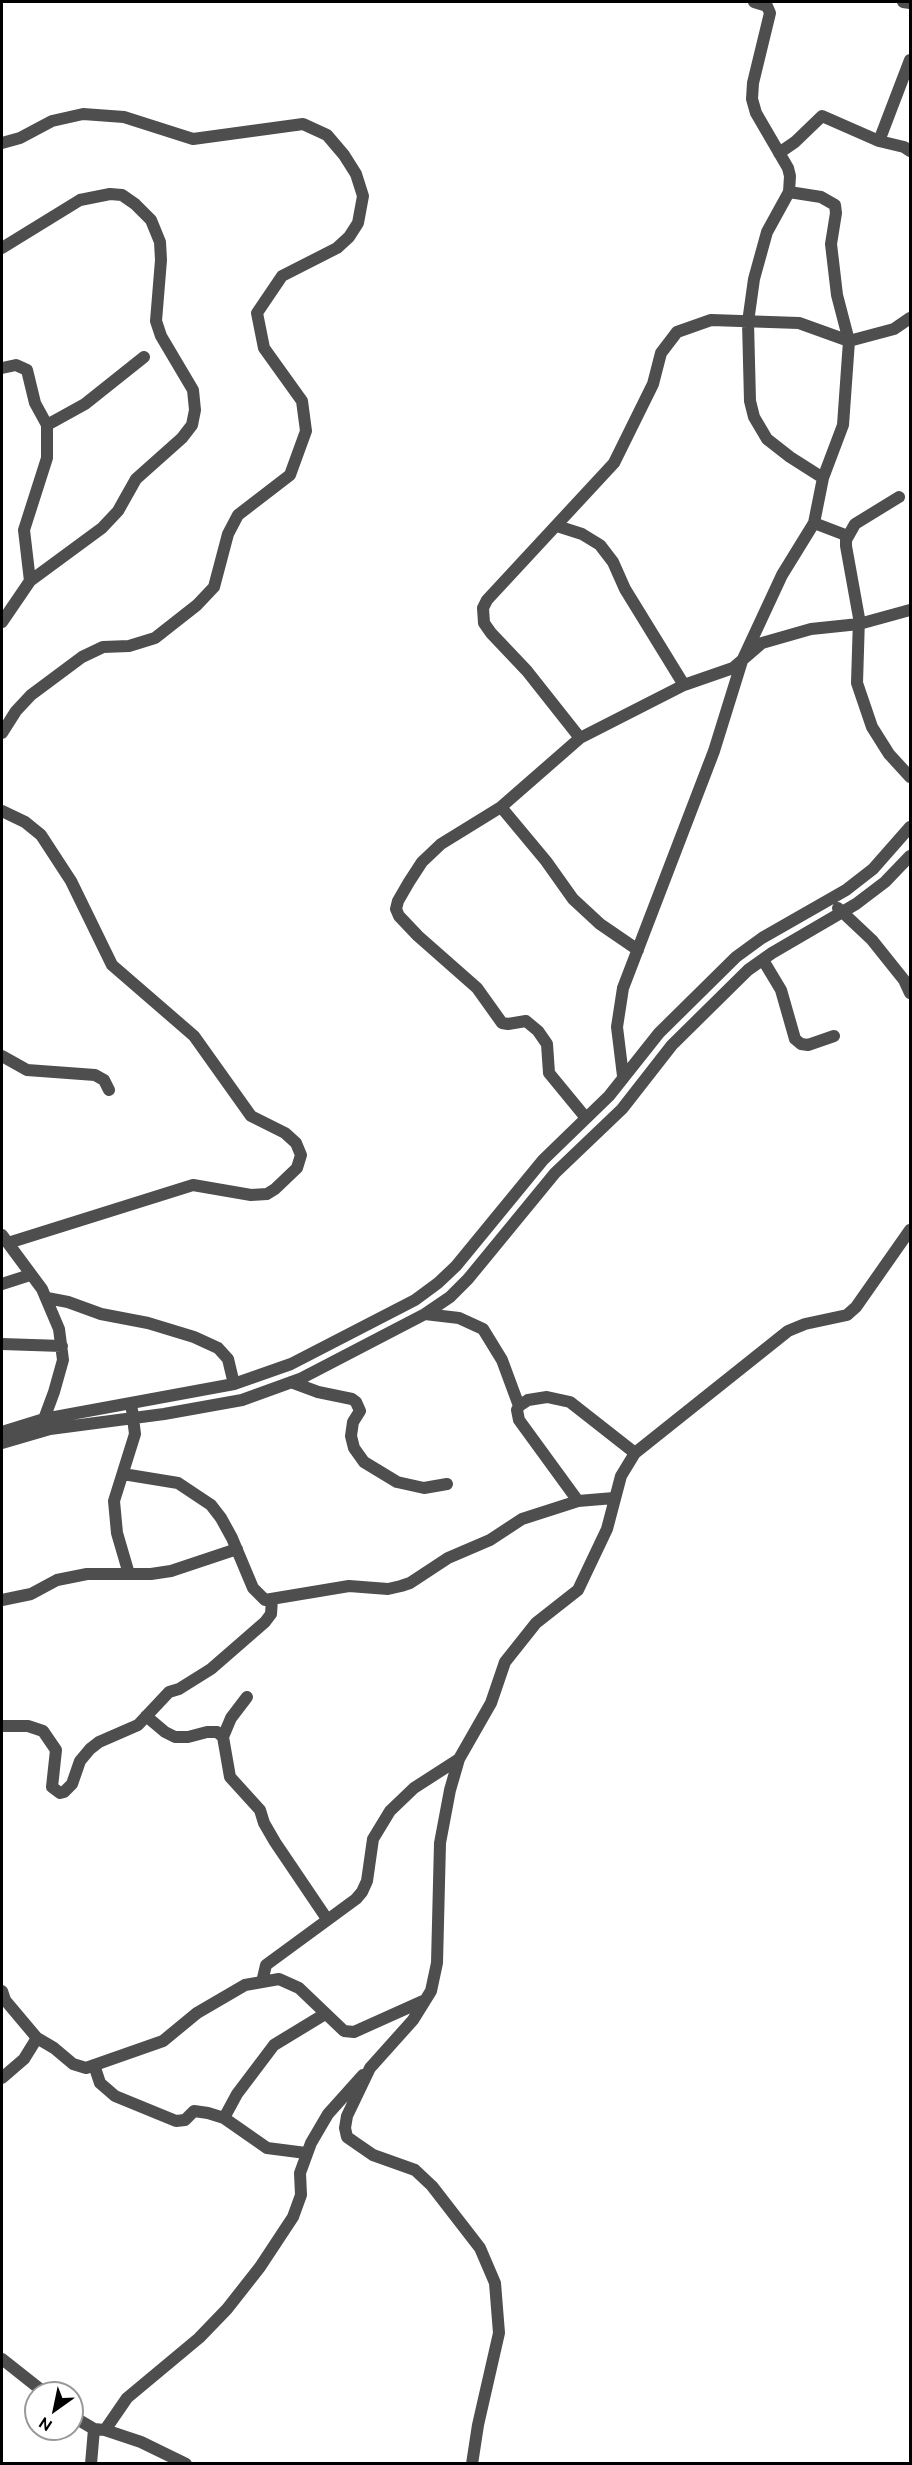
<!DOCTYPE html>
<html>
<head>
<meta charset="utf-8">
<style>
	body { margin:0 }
	#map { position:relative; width:912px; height:2465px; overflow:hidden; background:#fff; font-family:Ubuntu,sans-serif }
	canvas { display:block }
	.frame { position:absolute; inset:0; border:3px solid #000; pointer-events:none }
	.north { position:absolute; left:24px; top:2381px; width:60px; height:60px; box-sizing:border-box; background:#fff; border:2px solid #999; border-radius:50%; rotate:213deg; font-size:16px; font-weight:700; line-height:24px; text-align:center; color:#000 }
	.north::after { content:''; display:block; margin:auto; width:21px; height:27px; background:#000; clip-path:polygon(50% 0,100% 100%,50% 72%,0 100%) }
</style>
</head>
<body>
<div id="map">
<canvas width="912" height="2465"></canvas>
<div class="frame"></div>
<div class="north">N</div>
</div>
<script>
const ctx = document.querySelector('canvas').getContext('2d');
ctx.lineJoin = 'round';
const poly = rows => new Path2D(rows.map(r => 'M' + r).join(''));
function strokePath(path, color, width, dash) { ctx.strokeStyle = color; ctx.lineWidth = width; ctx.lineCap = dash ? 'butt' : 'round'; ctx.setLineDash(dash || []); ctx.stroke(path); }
const minor = poly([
	[754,2,767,6,770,13,753,83,752,99,756,113,788,168,790,176,789,192,767,232,754,279,748,322,750,401,754,417,767,439,790,457,823,478],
	[903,2,910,3],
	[879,141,910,60],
	[2,143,20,138,52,121,83,114,124,117,193,139,303,124,327,135,344,155,356,174,363,196,358,223,349,237,337,248,282,276,257,313,264,348,302,401,306,431,290,475,238,515,228,534,214,587,197,605,155,638,129,646,103,647,82,657,31,695,16,711,2,733],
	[779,153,795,142,822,116,879,141,904,147,910,151],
	[2,248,80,200,110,194,122,195,135,204,151,220,160,242,161,260,156,321,161,336,193,390,195,410,192,425,182,438,136,479,118,511,102,528,30,581,2,622],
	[2,368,16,365,27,370,35,403,47,425,47,458,24,530,30,581],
	[47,425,85,404,144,357],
	[899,497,855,524,846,540,846,546,859,618,857,683,872,727,889,754,910,777],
	[814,523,848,536],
	[557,526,582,534,600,545,613,562,625,589,684,685],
	[580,738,527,671,491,633,484,623,483,608,487,600,614,463,653,384,661,353,677,332,711,320,799,323,849,341,837,295,831,244,836,213,835,205,821,197,789,192],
	[501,807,441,844,422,862,409,882,398,901,396,909,399,916,418,936,477,988,502,1023,508,1024,526,1021,538,1031,547,1044,549,1073,586,1118],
	[2,811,25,822,41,835,71,881,112,965,194,1036,251,1116,285,1133,296,1143,301,1155,297,1168,275,1189,267,1194,251,1195,193,1185,8,1243],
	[838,908,872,940,904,980,910,993],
	[638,950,600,924,573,899,546,861,501,807,580,738,684,685,733,668,762,643,811,629,859,624,910,610],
	[763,960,781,990,795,1039,801,1044,808,1045,834,1036],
	[2,1056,27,1070,95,1075,104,1080,109,1090],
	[623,1076,617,1027,623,988,714,751,742,661,782,575,814,523,823,478,843,425,849,341,894,329,910,318],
	[2,1235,42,1289,59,1329,63,1360,54,1392,44,1419],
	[2,1284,30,1275],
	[47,1298,68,1302,101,1314,148,1323,194,1337,218,1348,228,1359,234,1384],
	[425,1314,459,1318,483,1329,502,1360,519,1406,517,1410,519,1420,578,1501],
	[2,1344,62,1346],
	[291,1382,318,1392,352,1399,356,1402,360,1411,353,1422,351,1436,354,1448,364,1462,397,1482,424,1488,447,1484],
	[519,1406,528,1400,547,1397,570,1402,635,1453],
	[2,1432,44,1419,234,1384,291,1364,415,1300,438,1283,456,1266,543,1160,609,1096,659,1033,736,957,762,938,846,890,873,869,910,827],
	[2,1443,50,1429,164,1414,242,1400,300,1379,425,1314,450,1297,468,1279,555,1173,622,1109,672,1045,748,970,772,953,856,904,885,882,910,856],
	[123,1474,178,1483,211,1505,221,1518,232,1538,253,1588,265,1600,349,1586,388,1589,401,1586,410,1583,448,1558,490,1540,522,1519,578,1501,614,1498],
	[129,1574,117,1533,114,1501,135,1434,132,1410],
	[2,1600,31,1594,57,1580,87,1574,151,1574,171,1571,237,1549],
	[146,1716,165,1732,175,1737,188,1737,207,1732,217,1732,223,1737,230,1777,260,1810,264,1823,275,1842,327,1919],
	[2,1726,28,1726,43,1731,56,1750,52,1787,60,1793,64,1792,72,1784,80,1761,90,1749,99,1742,138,1725,169,1692,179,1689,211,1669,265,1622,271,1614,272,1599],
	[223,1737,231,1718,247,1697],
	[262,1982,266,1965,356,1899,362,1892,367,1881,373,1839,390,1811,414,1788,459,1759],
	[2,1991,5,2000,37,2038,54,2048,73,2064,86,2068,163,2041,197,2013,245,1985,279,1979,299,1988,344,2031,354,2032,423,2001],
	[94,2065,100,2083,115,2096,176,2121,185,2120,194,2111,208,2113,224,2118,267,2148,306,2153],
	[2,2078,24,2059,37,2038],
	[224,2118,237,2094,274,2045,325,2014],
	[2,2359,45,2393],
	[72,2416,94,2429,105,2430,141,2442,186,2464],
	[105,2430,127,2398,199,2338,227,2309,260,2267,293,2217,301,2195,300,2173,311,2143,328,2114,363,2075],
	[91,2464,94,2429],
	[472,2464,478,2425,499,2333,495,2283,480,2248,432,2186,415,2170,373,2155,357,2144,347,2137,345,2128,347,2116,370,2068,413,2020,431,1991,437,1963,440,1843,450,1790,459,1759,491,1703,505,1662,536,1623,578,1590,607,1529,621,1476,635,1453,788,1331,805,1324,847,1315,856,1307,910,1230]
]);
strokePath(minor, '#4e4e4e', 12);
</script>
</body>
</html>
